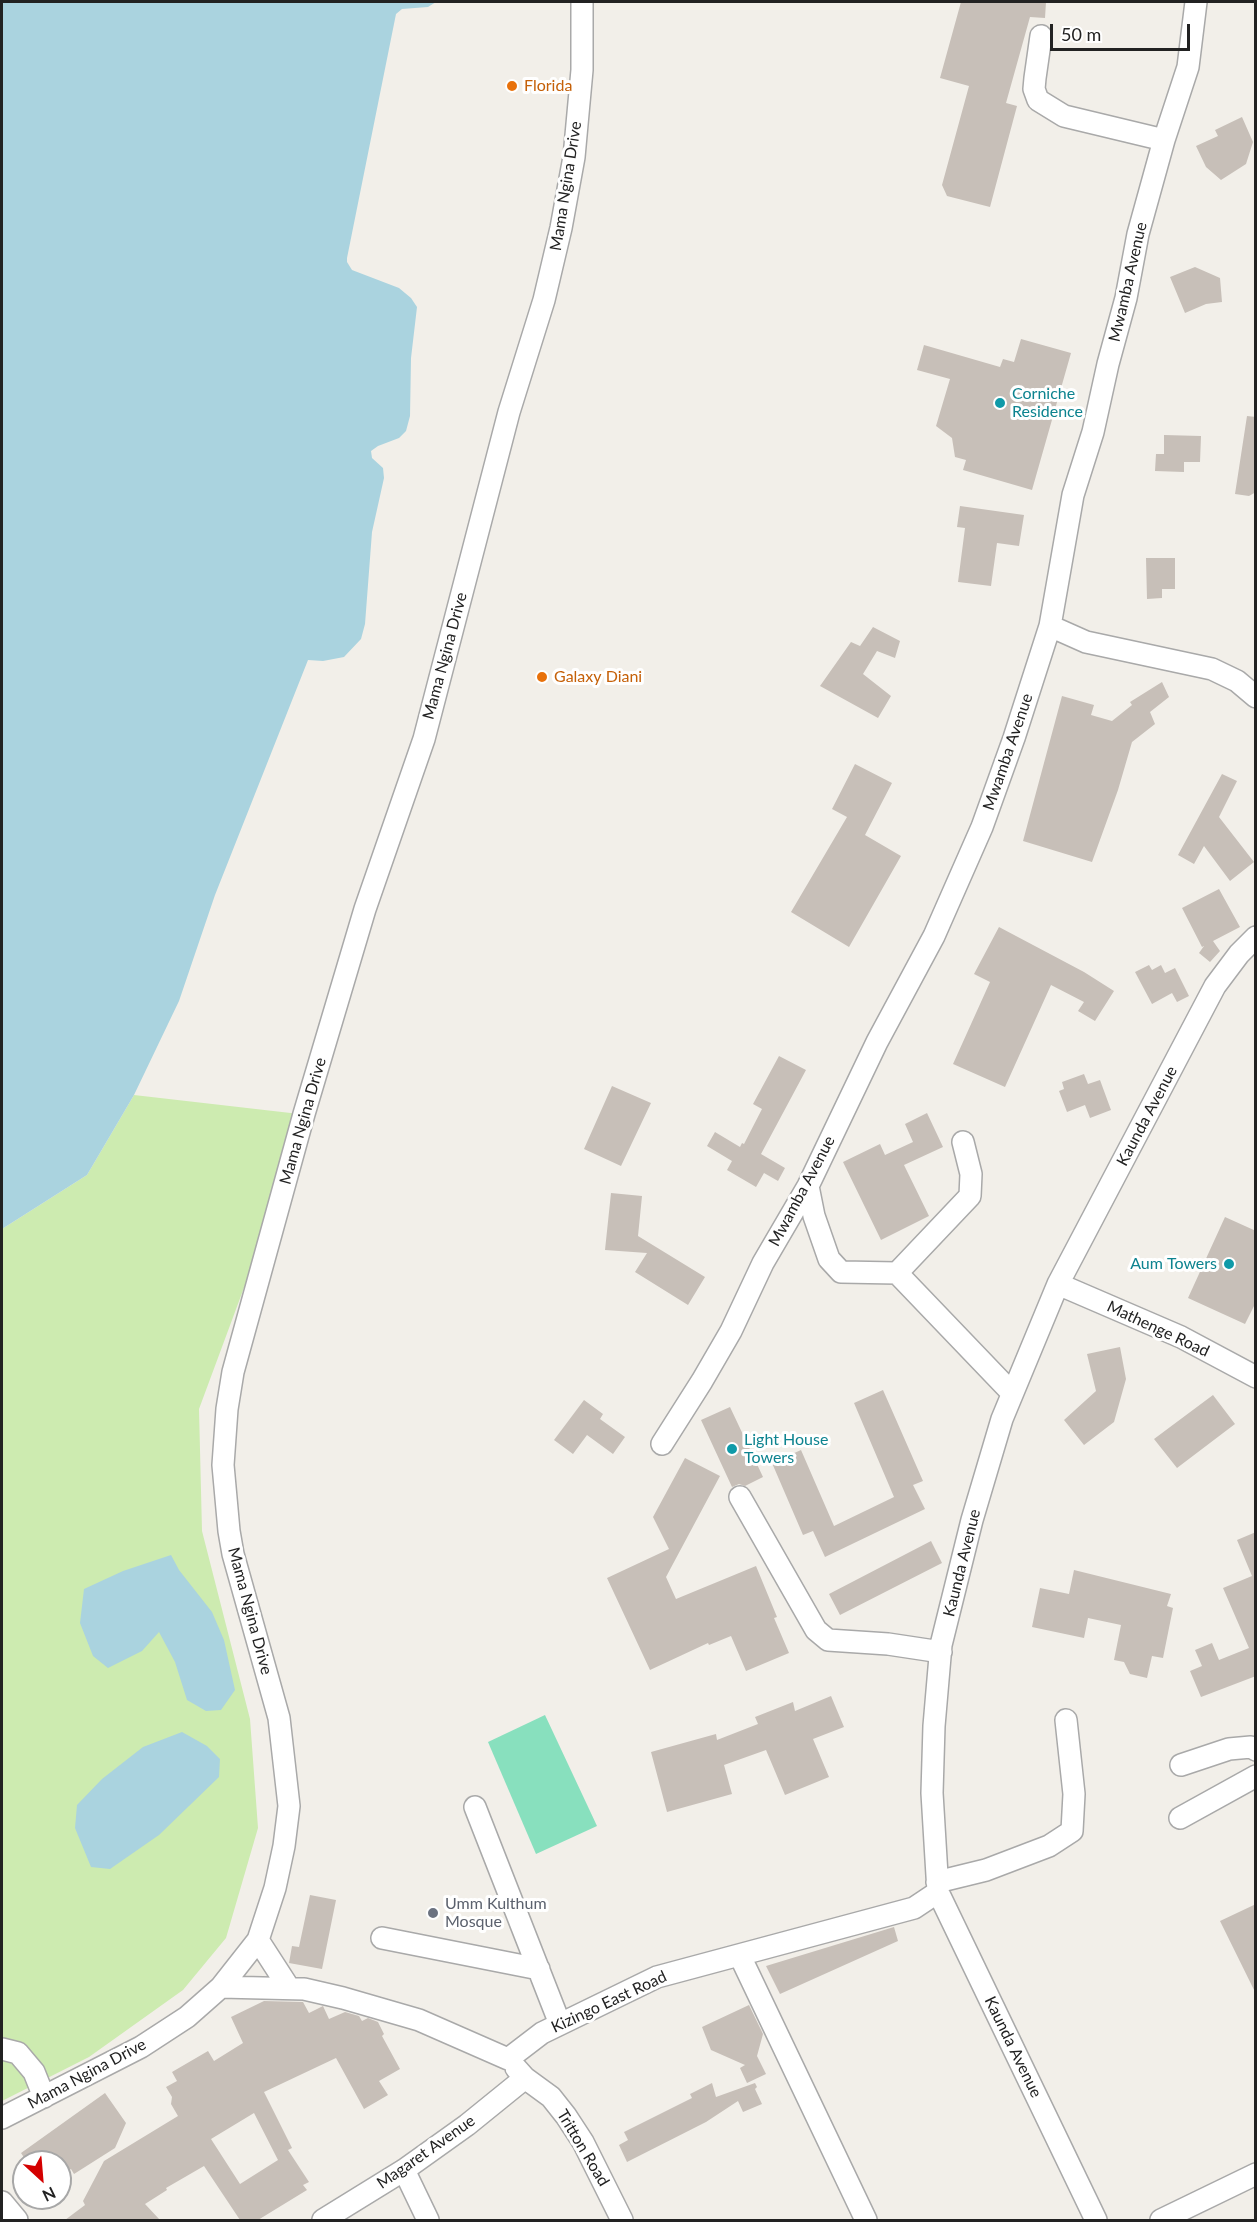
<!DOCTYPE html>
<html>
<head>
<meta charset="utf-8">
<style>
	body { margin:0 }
	#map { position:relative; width:1257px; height:2222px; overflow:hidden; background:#f2efe9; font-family:Lato,sans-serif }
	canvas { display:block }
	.frame { position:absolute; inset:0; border:3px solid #222; pointer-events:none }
	.north { position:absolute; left:12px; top:2150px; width:60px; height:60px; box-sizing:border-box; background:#fff; border:2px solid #a7a7a7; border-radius:50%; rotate:154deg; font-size:16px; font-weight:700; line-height:24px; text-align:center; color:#222 }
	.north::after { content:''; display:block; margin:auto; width:21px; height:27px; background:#d40000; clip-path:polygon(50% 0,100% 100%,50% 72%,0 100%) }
	.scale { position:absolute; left:1050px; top:24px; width:140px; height:27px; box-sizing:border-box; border:3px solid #222; border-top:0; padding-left:8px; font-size:18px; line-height:21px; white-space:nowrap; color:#222; -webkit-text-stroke:4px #fff; paint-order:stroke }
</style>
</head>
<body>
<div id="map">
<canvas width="1257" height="2222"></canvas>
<div class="frame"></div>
<div class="north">N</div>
<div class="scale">50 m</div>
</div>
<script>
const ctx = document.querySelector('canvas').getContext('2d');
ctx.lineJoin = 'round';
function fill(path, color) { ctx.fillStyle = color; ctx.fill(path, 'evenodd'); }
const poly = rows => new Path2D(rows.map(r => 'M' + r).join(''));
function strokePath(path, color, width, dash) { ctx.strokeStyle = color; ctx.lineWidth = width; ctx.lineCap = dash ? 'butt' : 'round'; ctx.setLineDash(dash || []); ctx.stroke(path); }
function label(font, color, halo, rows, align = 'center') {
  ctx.font = font + ' Lato,sans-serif'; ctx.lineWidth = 6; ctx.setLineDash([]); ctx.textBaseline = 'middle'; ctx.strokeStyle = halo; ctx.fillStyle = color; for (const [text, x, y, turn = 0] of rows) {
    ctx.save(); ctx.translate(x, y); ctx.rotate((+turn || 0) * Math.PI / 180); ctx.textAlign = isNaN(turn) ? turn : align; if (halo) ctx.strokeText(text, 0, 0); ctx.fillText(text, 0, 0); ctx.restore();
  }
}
const grass = poly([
	[134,1095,308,1115,199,1409,202,1531,250,1719,258,1828,226,1938,183,1990,89,2057,2,2101,2,1229,87,1175]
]);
const pitch = poly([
	[545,1715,597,1826,536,1854,488,1742]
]);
const water = poly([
	[2,2,436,2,428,7,402,9,396,14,347,258,347,262,352,270,399,288,411,298,417,307,411,358,410,416,406,431,399,438,378,446,371,451,372,458,383,468,384,478,372,532,365,624,361,639,344,657,323,661,308,660,215,895,179,1001,134,1095,87,1175,2,1229],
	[171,1555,179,1570,212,1612,224,1640,235,1690,221,1710,206,1711,187,1700,175,1662,159,1632,142,1651,108,1668,93,1656,80,1623,84,1589,123,1571],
	[182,1732,207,1746,220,1759,219,1777,159,1835,110,1869,91,1867,75,1828,77,1805,102,1779,143,1747]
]);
const building = poly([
	[961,2,1046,2,1045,18,1030,17,1006,103,1017,106,990,207,947,196,942,185,969,86,940,78],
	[1242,117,1253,142,1246,164,1221,180,1206,167,1196,146,1218,136,1215,130],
	[1195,267,1220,278,1222,302,1206,304,1185,313,1170,277],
	[1021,339,1071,353,1032,490,963,470,966,460,955,457,952,438,936,426,950,379,917,370,924,345,1000,367,1003,359,1014,362],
	[1247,416,1256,417,1256,492,1249,496,1235,494],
	[1164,435,1201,436,1200,462,1184,462,1184,472,1155,471,1156,454,1164,454],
	[960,506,1024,515,1019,546,997,543,991,586,958,582,965,528,957,527],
	[1146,558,1175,558,1175,589,1162,589,1162,598,1147,599],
	[873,627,900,641,895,658,877,651,863,674,891,696,878,718,820,686,851,642,860,646],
	[1162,682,1169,697,1150,712,1155,724,1132,742,1118,790,1092,862,1023,841,1062,696,1094,705,1091,715,1112,721,1132,705,1130,702],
	[855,764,892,783,865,835,901,856,849,947,791,912,847,817,832,809],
	[1222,774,1237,781,1219,817,1254,862,1230,881,1204,846,1194,864,1178,855],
	[1219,889,1240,927,1213,941,1220,951,1210,962,1199,953,1204,946,1202,947,1182,908],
	[999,927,1084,972,1114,991,1095,1021,1078,1011,1084,1002,1051,985,1005,1087,953,1064,990,982,974,974],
	[1149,965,1152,970,1161,965,1165,973,1175,968,1189,996,1177,1002,1172,993,1152,1004,1135,972],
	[779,1056,806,1070,761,1154,785,1168,778,1181,764,1173,756,1187,727,1170,732,1161,707,1146,715,1132,740,1147,742,1143,744,1144,762,1109,753,1104],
	[1084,1074,1088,1084,1100,1080,1111,1110,1090,1118,1085,1105,1067,1112,1059,1091,1064,1089,1062,1082],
	[612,1086,651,1103,621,1166,584,1149],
	[927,1113,943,1147,904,1165,929,1216,881,1240,843,1162,880,1144,885,1155,913,1142,905,1124],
	[611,1193,642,1196,638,1236,705,1277,688,1305,635,1272,647,1253,605,1250],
	[1225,1217,1256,1231,1256,1302,1245,1324,1188,1298],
	[1120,1347,1126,1379,1114,1422,1084,1445,1064,1420,1096,1391,1087,1354],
	[883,1390,923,1481,913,1485,925,1509,825,1557,813,1531,803,1535,772,1463,801,1450,834,1526,894,1497,854,1403],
	[1213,1395,1235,1424,1177,1468,1154,1439],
	[584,1400,603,1414,600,1419,625,1437,613,1454,587,1435,573,1454,554,1440],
	[730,1407,763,1477,745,1486,739,1484,732,1487,701,1420],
	[685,1458,720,1476,666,1577,676,1599,756,1566,777,1617,774,1618,789,1653,746,1671,731,1636,709,1645,708,1643,650,1670,607,1578,669,1549,653,1517],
	[1256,1532,1256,1676,1201,1697,1190,1671,1202,1666,1195,1650,1212,1643,1219,1660,1249,1648,1223,1588,1252,1576,1237,1540],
	[931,1541,942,1563,840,1615,829,1594],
	[1074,1570,1171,1594,1167,1606,1173,1608,1163,1658,1152,1656,1147,1678,1130,1674,1124,1662,1114,1660,1121,1625,1088,1618,1084,1638,1032,1627,1040,1588,1069,1594],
	[831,1696,844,1727,813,1739,829,1777,785,1795,766,1750,724,1765,732,1794,667,1812,651,1752,716,1734,717,1740,758,1724,755,1717,793,1702,795,1711],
	[310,1895,336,1900,322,1969,289,1963,292,1946,299,1947],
	[1256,1904,1256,1994,1220,1921],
	[894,1927,898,1941,780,1994,766,1966],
	[264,2001,303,2002,309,2013,323,2006,329,2019,345,2012,359,2016,362,2021,368,2018,378,2022,384,2034,382,2036,400,2069,379,2081,388,2095,364,2109,336,2058,264,2092,292,2148,288,2150,309,2182,303,2185,307,2190,258,2220,240,2220,204,2166,166,2188,167,2190,145,2204,160,2220,65,2220,85,2205,83,2201,104,2161,178,2116,171,2104,172,2097,166,2087,177,2081,172,2072,208,2051,214,2061,243,2043,231,2017],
	[254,2113,278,2160,240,2184,211,2139],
	[749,2005,763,2034,757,2056,766,2074,747,2083,740,2068,745,2065,711,2050,702,2027],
	[712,2083,716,2097,755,2083,757,2087,755,2089,762,2104,743,2112,738,2101,706,2122,627,2162,619,2145,628,2140,624,2132,692,2098,690,2094],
	[105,2093,126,2123,115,2148,74,2174,71,2169,60,2176,60,2162,27,2162,21,2153]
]);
const minor = poly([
	[1041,36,1035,78,1034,89,1038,100,1064,116,1164,140],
	[1050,626,1086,642,1212,669,1237,681,1256,697],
	[808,1186,814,1216,829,1259,841,1272,897,1273,1012,1393],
	[897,1273,970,1196,971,1174,963,1142],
	[1058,1284,1181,1337,1256,1377],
	[662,1444,702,1381,731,1331,763,1263,808,1186,877,1042,934,936,982,827,1014,738,1050,626,1073,495,1093,432,1108,364,1126,298,1138,234,1164,140,1188,67,1196,2],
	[740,1497,816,1630,828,1640,888,1644,941,1652],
	[1181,1765,1229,1749,1251,1747,1256,1750],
	[475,1807,560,2024],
	[1180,1818,1256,1776],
	[937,1882,986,1870,1049,1846,1072,1831,1074,1794,1066,1720],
	[382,1938,539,1969],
	[258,1940,289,1988],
	[740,1956,866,2220],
	[221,1987,304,1989,343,1998,419,2020,508,2059,542,2033,657,1977,914,1908,938,1892],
	[2,2049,18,2053,34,2072,44,2097],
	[516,2068,525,2078,551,2097,566,2116,583,2142,622,2220],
	[2,2118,141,2047,187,2017,221,1987,258,1940,275,1888,284,1846,289,1806,279,1718,233,1554,229,1531,223,1465,227,1409,233,1372,304,1114,365,909,424,739,509,412,544,300,561,228,574,157,582,70,582,2],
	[404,2170,428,2220],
	[2,2202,17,2220],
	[323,2220,404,2170,467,2125,525,2078],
	[1096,2220,938,1892,932,1793,934,1726,941,1645,972,1520,1002,1419,1058,1284,1215,986,1239,954,1256,937],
	[1161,2220,1256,2174]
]);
const markers = [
	[512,86,6,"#e8710a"],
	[1000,403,6,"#0f9aa8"],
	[542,677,6,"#e8710a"],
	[1229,1264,6,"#0f9aa8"],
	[732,1449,6,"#0f9aa8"],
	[433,1913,6,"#6b7280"]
];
const foodNames = [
	["Florida",524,86],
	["Galaxy Diani",554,677]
];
const streetNames = [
	["Mama Ngina Drive",566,186,-81],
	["Mwamba Avenue",1128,282,-77],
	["Mama Ngina Drive",445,656,-75],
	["Mwamba Avenue",1008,752,-71],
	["Kaunda Avenue",1147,1116,-62],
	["Mama Ngina Drive",303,1121,-74],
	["Mwamba Avenue",802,1191,-62],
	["Mathenge Road",1158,1329,25],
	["Kaunda Avenue",962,1563,-76],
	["Mama Ngina Drive",250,1611,75],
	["Kizingo East Road",609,2002,-25],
	["Kaunda Avenue",1013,2047,64],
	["Mama Ngina Drive",87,2074,-28],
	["Tritton Road",583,2148,59],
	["Magaret Avenue",426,2152,-35]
];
const cultureNames = [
	["Corniche",1012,394],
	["Residence",1012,412],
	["Aum Towers",1217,1264,"right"],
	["Light House",744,1440],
	["Towers",744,1458]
];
const worshipNames = [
	["Umm Kulthum",445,1904],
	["Mosque",445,1922]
];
fill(grass, '#cdebb0');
fill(pitch, '#88e0be');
fill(water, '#aad3df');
fill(building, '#c7bfb8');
strokePath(minor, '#a9a9a9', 24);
strokePath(minor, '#fff', 21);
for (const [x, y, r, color] of markers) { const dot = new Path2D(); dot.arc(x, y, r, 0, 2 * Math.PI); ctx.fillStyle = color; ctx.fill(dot); strokePath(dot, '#fff', 2); }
label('16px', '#c56008', '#fff', foodNames, 'left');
label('16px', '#222', '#fff', streetNames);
label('16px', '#0d838f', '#fff', cultureNames, 'left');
label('16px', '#5b616d', '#fff', worshipNames, 'left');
</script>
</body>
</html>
